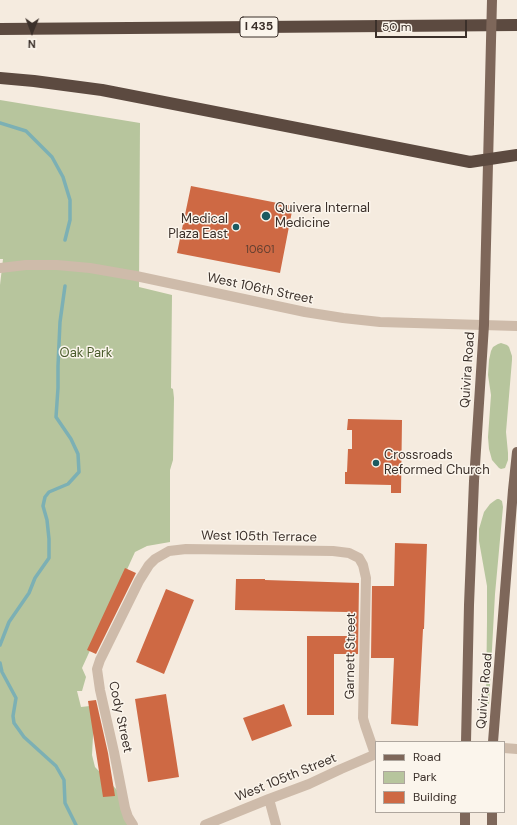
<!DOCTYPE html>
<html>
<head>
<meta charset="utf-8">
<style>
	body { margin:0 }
	#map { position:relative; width:517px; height:825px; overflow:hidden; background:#f5ebdf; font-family:"DM Sans",sans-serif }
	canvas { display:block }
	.legend { position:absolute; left:375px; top:741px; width:130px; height:72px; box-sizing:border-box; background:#fbf5ec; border:1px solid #aea69e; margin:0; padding:5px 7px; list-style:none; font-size:12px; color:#3b302a }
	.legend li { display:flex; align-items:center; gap:8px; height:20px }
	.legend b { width:20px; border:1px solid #aea69e }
	.north { position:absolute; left:12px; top:12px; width:40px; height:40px; -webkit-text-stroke:3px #fbf5ec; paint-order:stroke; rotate:181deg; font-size:11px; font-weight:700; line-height:16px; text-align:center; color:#3b302a }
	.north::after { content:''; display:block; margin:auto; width:14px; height:18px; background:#3b302a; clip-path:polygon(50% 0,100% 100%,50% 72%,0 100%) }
	.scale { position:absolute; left:375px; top:20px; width:92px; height:18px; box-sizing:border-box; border:2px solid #3b302a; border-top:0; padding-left:5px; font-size:12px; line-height:14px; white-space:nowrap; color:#3b302a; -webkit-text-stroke:3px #fbf5ec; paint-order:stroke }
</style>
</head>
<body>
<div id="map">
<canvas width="517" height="825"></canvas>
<ul class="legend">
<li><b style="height:5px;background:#7e675a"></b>Road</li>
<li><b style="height:11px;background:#b7c59d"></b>Park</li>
<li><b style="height:11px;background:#ce6944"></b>Building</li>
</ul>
<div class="north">N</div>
<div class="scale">50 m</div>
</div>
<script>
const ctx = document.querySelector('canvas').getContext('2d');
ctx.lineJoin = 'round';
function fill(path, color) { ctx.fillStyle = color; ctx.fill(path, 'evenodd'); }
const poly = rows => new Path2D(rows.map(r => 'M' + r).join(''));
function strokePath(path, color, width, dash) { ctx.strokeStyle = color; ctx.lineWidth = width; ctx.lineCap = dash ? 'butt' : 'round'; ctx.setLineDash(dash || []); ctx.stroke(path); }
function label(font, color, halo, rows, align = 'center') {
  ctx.font = font + ' "DM Sans",sans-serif'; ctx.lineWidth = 3; ctx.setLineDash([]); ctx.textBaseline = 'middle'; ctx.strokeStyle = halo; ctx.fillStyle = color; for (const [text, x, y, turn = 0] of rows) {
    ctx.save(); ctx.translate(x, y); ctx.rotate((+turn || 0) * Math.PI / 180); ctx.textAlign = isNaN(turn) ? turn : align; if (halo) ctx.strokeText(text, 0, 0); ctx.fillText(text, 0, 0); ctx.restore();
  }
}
const green = poly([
	[0,100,140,123,139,287,172,295,171,388,173,389,174,398,173,460,170,470,170,542,147,546,135,552,82,668,86,677,82,691,77,691,81,707,90,706,97,713,93,736,92,755,95,767,117,790,130,825,0,825,0,285,3,259,0,259],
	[501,343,507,345,509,347,512,356,512,360,506,432,508,453,508,460,505,468,501,469,499,468,492,460,489,449,488,437,491,395,488,375,489,360,491,351,493,347,498,344],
	[497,499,499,499,502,501,503,507,495,594,489,704,486,704,487,621,487,586,479,541,479,529,484,512,490,504,494,501]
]);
const stream = poly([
	[0,123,26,131,52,157,63,177,70,200,70,220,65,240],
	[0,645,9,622,29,593,35,578,49,558,49,539,47,520,43,506,45,497,49,492,68,484,79,472,78,454,71,439,56,417,58,388,58,366,60,322,65,286],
	[0,663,2,672,16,698,13,716,14,723,24,737,56,766,64,780,65,803,76,825]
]);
const building = poly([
	[191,186,293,206,280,273,177,253],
	[348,419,402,420,401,493,391,493,391,485,345,484,345,472,347,472,348,449,352,449,352,430,347,430],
	[395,543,427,544,424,629,423,629,418,726,391,724,394,658,371,658,372,586,394,586],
	[125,568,136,573,96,654,87,650],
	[236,579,265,579,265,580,359,583,358,654,334,654,334,715,307,715,307,636,348,636,348,612,235,610],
	[166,589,194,600,164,674,136,662],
	[166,694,179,777,148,782,135,699],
	[96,700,108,753,115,796,103,797,88,701],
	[284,704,292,726,252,741,243,718]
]);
const minor = poly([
	[0,268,26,265,57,265,90,268,136,276,305,312,343,318,380,322,517,326],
	[504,748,517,749],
	[269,799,276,825],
	[133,825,128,817,125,808,114,752,100,690,97,669,100,660,139,581,149,565,155,559,169,551,186,549,333,551,349,553,359,558,363,565,366,578,363,718,365,725,375,754],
	[205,825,269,799,309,784,341,769,376,754]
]);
const major = poly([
	[466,742,469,605,474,481,484,325,489,123],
	[493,742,513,490,517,452],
	[465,825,465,812],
	[492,825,492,812]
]);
const highway = poly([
	[0,29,517,25],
	[0,78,34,81,102,90,179,105,470,162,517,155]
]);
const majorBridge = poly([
	[489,123,492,0]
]);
const markers = [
	[266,216,5,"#1c5a60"],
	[236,227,4,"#1c5a60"],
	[376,463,4,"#1c5a60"]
];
const numberNames = [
	["10601",260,250]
];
const shields = [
	[259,27,38]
];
const shieldNames = [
	["I 435",259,27]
];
const poiNames = [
	["Quivera Internal",275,209],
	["Medicine",275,224],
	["Medical",228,220,"right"],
	["Plaza East",228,235,"right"],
	["Crossroads",384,456],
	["Reformed Church",384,471]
];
const streetNames = [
	["West 106th Street",260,289,12],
	["Quivira Road",468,370,-86],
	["West 105th Terrace",259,537,1],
	["Garnett Street",351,656,-89],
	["Quivira Road",485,691,-85],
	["Cody Street",120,717,78],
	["West 105th Street",286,778,-22]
];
const parkNames = [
	["Oak Park",86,354]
];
fill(green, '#b7c59d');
strokePath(stream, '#7cb0b4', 3.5);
fill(building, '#ce6944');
strokePath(minor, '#cebbaa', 10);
strokePath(major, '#7e675a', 10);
strokePath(highway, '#5c4a40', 12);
strokePath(majorBridge, '#7e675a', 10);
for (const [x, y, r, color] of markers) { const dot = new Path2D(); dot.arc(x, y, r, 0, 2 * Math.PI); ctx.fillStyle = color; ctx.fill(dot); strokePath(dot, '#fbf5ec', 1.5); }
label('11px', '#603e30', null, numberNames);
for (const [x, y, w] of shields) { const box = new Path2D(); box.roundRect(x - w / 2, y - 10, w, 20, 3); ctx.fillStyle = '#fbf5ec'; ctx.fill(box); strokePath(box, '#3b302a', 1); }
label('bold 12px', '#3b302a', null, shieldNames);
label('13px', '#3b302a', '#fbf5ec', poiNames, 'left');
label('13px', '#3b302a', '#fbf5ec', streetNames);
label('13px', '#495b2b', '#fbf5ec', parkNames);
</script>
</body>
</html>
